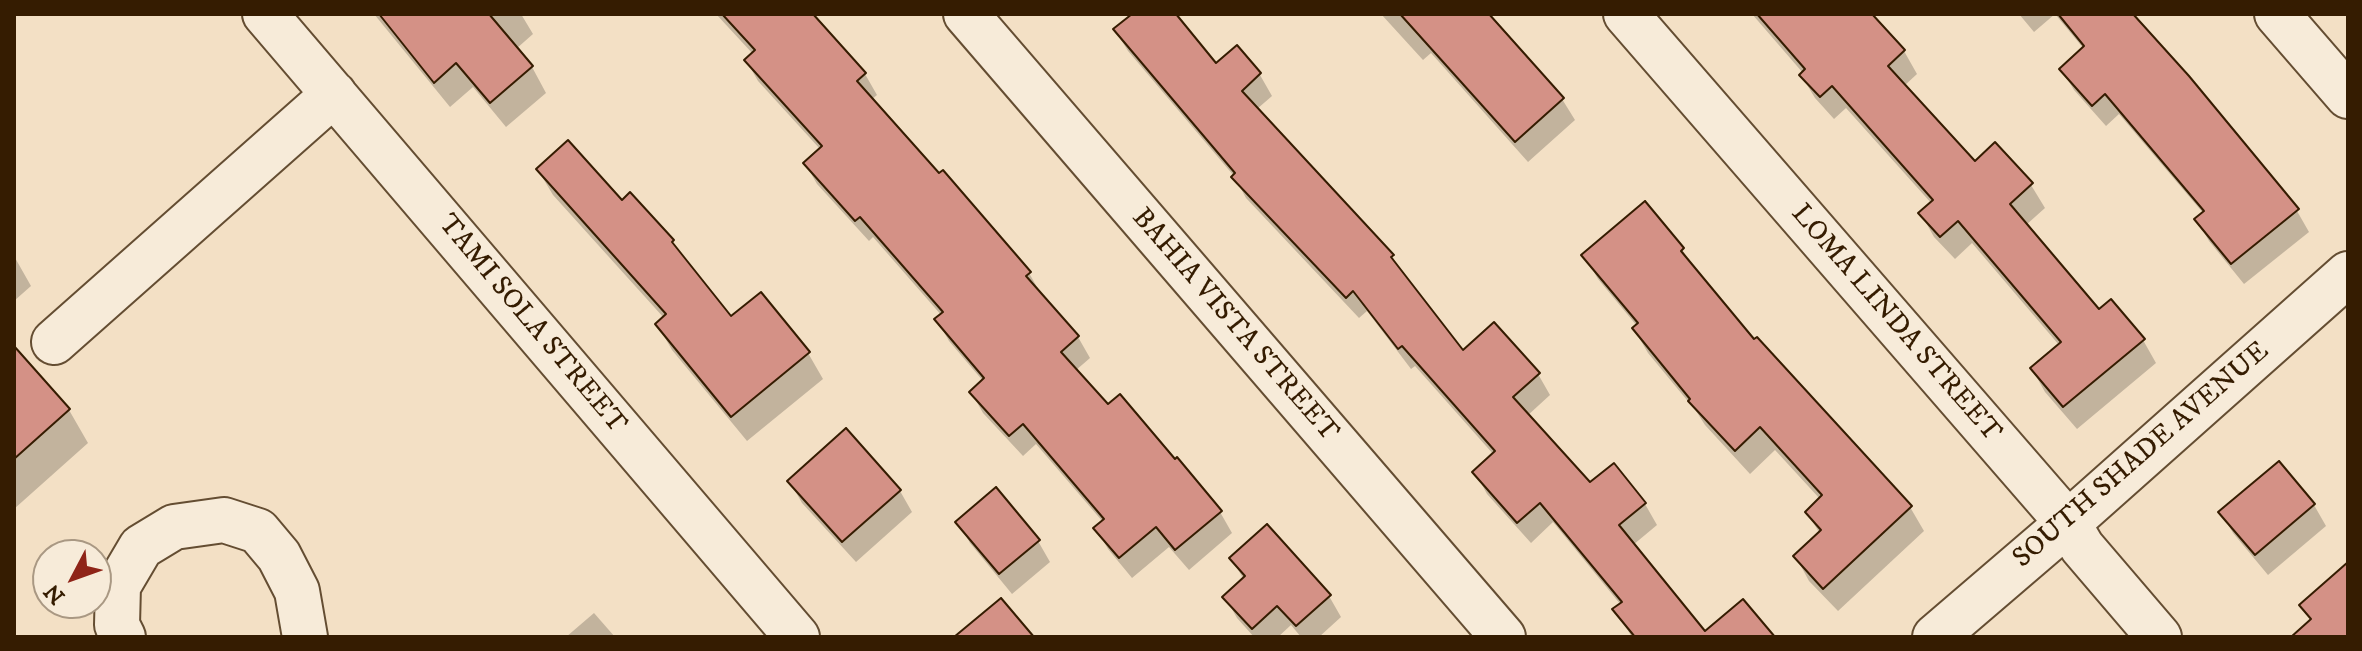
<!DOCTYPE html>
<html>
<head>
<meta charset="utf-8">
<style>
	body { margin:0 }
	#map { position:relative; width:2362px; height:651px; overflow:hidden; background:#f3e0c5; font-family:"IM FELL DW Pica",serif }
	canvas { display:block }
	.frame { position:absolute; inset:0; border:16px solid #351c01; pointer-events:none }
	.north { position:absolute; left:32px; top:539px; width:80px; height:80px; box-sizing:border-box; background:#f7ebd9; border:2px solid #a99883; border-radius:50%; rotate:229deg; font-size:22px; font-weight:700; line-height:32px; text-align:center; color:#351c01 }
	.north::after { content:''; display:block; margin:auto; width:28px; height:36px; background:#8f2418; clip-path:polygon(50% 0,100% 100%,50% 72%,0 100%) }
</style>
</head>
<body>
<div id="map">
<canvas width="2362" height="651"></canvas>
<div class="frame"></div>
<div class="north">N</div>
</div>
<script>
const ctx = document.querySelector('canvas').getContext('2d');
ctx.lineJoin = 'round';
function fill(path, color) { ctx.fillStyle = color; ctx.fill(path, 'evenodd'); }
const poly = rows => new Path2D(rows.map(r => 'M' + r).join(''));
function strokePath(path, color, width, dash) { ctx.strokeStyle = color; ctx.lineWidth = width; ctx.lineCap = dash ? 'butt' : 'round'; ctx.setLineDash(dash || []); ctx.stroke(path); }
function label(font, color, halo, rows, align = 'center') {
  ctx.font = font + ' "IM FELL DW Pica",serif'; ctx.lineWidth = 6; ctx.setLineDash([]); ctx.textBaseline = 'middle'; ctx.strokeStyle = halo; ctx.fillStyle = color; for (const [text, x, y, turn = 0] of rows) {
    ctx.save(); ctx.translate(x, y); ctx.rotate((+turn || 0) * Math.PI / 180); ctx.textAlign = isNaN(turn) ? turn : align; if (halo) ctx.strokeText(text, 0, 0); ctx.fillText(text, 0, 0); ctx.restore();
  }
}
const shadow = poly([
	[374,14,521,14,533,34,516,49,532,67,546,93,506,127,473,87,450,107],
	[716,14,810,14,865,74,877,95,871,100,1029,273,1041,294,1078,337,1090,358,1075,371,1108,407,1220,512,1232,533,1189,570,1169,547,1132,578,1108,549,1096,528,1103,522,1036,444,1023,456,983,413,971,392,983,381,949,341,937,320,942,316,873,237,869,241,817,184,805,163,820,149,758,81,746,60,753,54],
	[1135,14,1174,14,1216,66,1236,48,1260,75,1272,96,1257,109,1392,256,1404,277,1462,353,1538,374,1550,395,1527,416,1590,485,1645,504,1657,525,1633,545,1704,634,1772,637,1632,637,1615,610,1621,605,1553,522,1531,543,1487,494,1475,472,1494,455,1415,366,1411,369,1367,311,1359,318,1246,198,1234,176,1128,51,1115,30],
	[1381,14,1487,14,1562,99,1575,120,1528,162,1431,53,1423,60],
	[1752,14,1870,14,1904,51,1917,74,1904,86,1975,164,1995,145,2031,185,2045,208,2026,225,2099,312,2143,340,2156,363,2077,429,2045,392,2032,369,2059,345,1972,243,1955,259,1934,237,1921,214,1932,204,1846,108,1834,119,1815,98,1801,75,1803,73],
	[2019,14,2131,14,2187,77,2297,211,2309,232,2244,284,2209,241,2197,220,2204,214,2119,114,2106,126,2074,90,2061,69,2084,49,2055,14,2034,32],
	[538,170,672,242,682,258,731,318,808,353,823,379,747,441,672,350,657,324,664,318,553,195],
	[1682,249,1694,270,1754,342,1910,507,1924,531,1838,611,1809,581,1796,557,1820,534,1807,512,1820,499,1775,450,1750,474,1705,425,1696,411,1648,353,1634,329,1637,326,1598,279,1584,255],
	[14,256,31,286,14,301],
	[14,345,29,365,69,410,88,443,14,509],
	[2278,464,2314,505,2326,526,2268,575,2233,533,2221,512],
	[790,482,900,491,912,512,856,562,802,503],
	[958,522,1038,541,1050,562,1012,594,970,543],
	[1232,559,1329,596,1341,617,1319,637,1301,637,1291,625,1278,637,1254,637,1237,618,1225,597,1244,580],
	[594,613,615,637,566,637]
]);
const building = poly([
	[379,14,489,14,533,66,490,103,456,63,434,83,379,14],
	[722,14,813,14,866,73,857,81,939,173,943,170,1031,272,1026,276,1079,336,1061,352,1108,404,1120,394,1175,459,1177,457,1222,511,1175,550,1156,527,1119,558,1093,528,1104,519,1023,424,1009,436,969,392,984,378,934,319,943,312,860,217,855,221,803,163,822,146,744,60,755,50,722,14],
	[1132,14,1176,14,1216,63,1237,45,1261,73,1242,91,1394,255,1391,257,1463,350,1494,322,1540,373,1513,397,1590,482,1614,463,1646,503,1619,525,1705,631,1743,599,1775,637,1635,637,1612,609,1622,602,1540,503,1517,523,1472,472,1495,451,1402,346,1398,349,1353,291,1346,298,1231,177,1235,173,1113,29,1132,14],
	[1400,14,1489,14,1564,98,1515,142,1400,14],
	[1757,14,1872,14,1905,50,1888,66,1975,161,1995,142,2033,183,2010,204,2099,309,2111,299,2145,339,2063,407,2030,368,2061,342,1958,221,1940,237,1918,213,1933,200,1832,86,1820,97,1799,75,1805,69,1757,14],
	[2058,14,2133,14,2189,76,2299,209,2231,264,2194,219,2204,211,2105,94,2092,106,2059,69,2084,46,2058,14],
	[568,140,622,200,630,192,674,240,672,242,731,316,761,292,810,352,731,417,655,324,666,314,536,169,568,140],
	[1645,201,1684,248,1681,251,1754,339,1757,337,1912,506,1823,589,1793,556,1821,530,1805,512,1822,495,1760,427,1735,451,1688,401,1690,399,1632,328,1638,323,1581,255,1645,201],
	[14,346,70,409,14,459,14,346],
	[846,428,901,490,842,542,787,481,846,428],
	[2279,461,2315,504,2255,555,2218,512,2279,461],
	[996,487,1040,540,999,574,955,522,996,487],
	[1267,524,1331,595,1296,626,1277,606,1252,629,1222,597,1245,576,1229,558,1267,524],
	[2348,562,2348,637,2291,637,2311,619,2299,605,2348,562],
	[1001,598,1034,637,954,637,1001,598]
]);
const minor = poly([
	[265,14,797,637],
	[966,14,1503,637],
	[1626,14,2068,523,2082,547,2159,637],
	[2277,14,2348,96],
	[54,342,334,94],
	[123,637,117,625,118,586,141,547,174,527,224,520,258,531,279,556,297,591,305,637],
	[1935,637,2068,523,2348,274]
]);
const streetNames = [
	["LOMA LINDA STREET",1895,324,49],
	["TAMI SOLA STREET",531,325,50],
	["BAHIA VISTA STREET",1234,326,49],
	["SOUTH SHADE AVENUE",2142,456,-41]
];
fill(shadow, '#0003');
fill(building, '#d49186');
strokePath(building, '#351c01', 2);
strokePath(minor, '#644d32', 48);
strokePath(minor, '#f7ebd9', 44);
label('28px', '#351c01', '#f7ebd9', streetNames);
</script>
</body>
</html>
